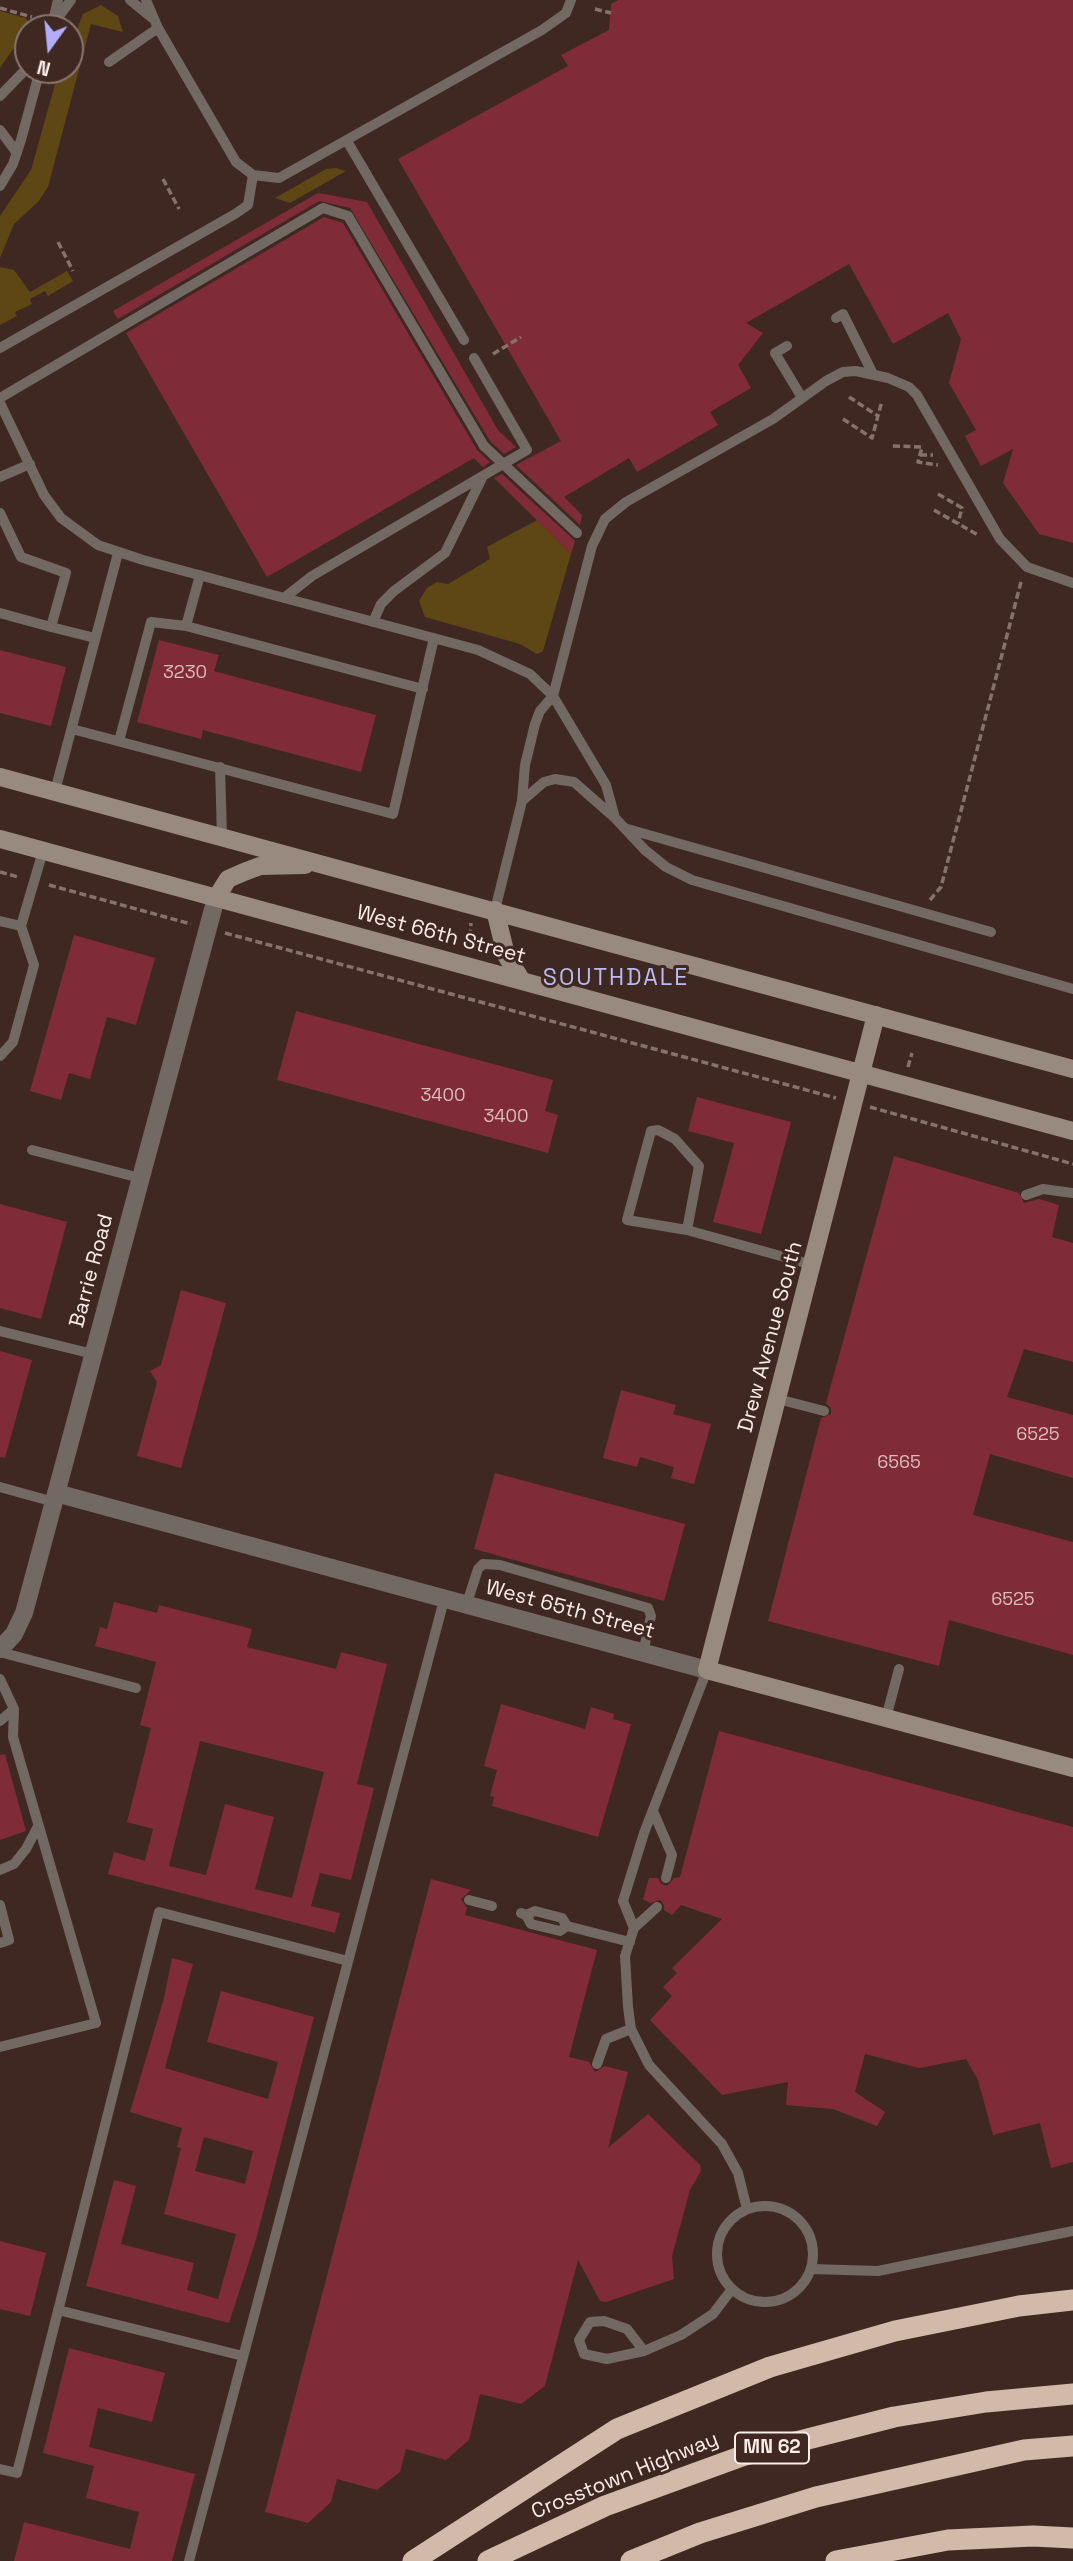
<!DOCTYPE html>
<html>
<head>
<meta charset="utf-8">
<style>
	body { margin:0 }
	#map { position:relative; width:1073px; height:2561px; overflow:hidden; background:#3e2821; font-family:"Space Grotesk",sans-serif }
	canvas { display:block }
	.north { position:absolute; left:14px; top:14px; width:70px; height:70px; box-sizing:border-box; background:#3e2821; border:2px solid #8a7671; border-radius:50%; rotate:195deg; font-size:19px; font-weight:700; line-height:28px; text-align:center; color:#fcece8 }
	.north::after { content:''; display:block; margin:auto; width:24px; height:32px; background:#b1adfa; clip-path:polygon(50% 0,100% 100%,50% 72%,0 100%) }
</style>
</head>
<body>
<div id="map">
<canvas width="1073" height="2561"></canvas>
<div class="north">N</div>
</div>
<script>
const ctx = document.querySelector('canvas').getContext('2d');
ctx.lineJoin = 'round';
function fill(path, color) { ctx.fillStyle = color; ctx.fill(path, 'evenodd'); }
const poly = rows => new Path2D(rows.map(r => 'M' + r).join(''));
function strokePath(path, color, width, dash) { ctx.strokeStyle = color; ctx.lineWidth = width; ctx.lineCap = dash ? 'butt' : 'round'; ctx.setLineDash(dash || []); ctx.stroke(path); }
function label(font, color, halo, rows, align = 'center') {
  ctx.font = font + ' "Space Grotesk",sans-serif'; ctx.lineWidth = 6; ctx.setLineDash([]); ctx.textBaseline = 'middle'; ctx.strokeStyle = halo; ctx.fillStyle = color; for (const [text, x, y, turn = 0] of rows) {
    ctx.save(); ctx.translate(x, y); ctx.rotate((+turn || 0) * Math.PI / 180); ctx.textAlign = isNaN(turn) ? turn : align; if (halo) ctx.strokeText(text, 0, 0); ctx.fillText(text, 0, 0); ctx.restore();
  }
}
const green = poly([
	[101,5,118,16,123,32,91,24,48,187,38,202,14,224,0,258,0,216,31,170,59,70,70,70,70,40,73,39,83,14],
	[0,11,26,18,30,25,0,68],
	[336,168,346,171,290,203,275,198,326,169],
	[0,267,14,270,30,292,67,271,73,281,48,296,45,291,30,299,32,304,15,312,17,316,0,325],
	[537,520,571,554,543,651,537,654,520,644,425,617,419,601,427,588,437,582,448,584,490,559,487,547]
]);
const building = poly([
	[618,0,1073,0,1073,543,1039,534,1003,483,1013,449,981,466,965,436,976,430,949,383,961,339,948,313,893,344,849,264,746,323,763,333,738,365,751,388,710,412,718,425,637,472,629,458,564,497,582,515,580,525,516,465,561,441,398,159,568,66,561,55,609,30,611,4],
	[318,193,367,202,498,430,516,447,504,454,490,441,350,208,319,201,118,319,113,311],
	[324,217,343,223,477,450,490,462,483,467,474,458,267,577,126,333],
	[502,474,575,541,571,554,494,478],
	[159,640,219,655,214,671,376,715,361,772,203,730,201,739,137,722],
	[0,650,66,667,51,726,0,713],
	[74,935,155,958,136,1025,107,1017,90,1079,69,1073,61,1100,30,1091],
	[296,1011,553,1080,545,1111,558,1115,548,1153,277,1080],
	[697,1097,791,1122,761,1234,713,1222,734,1143,688,1131],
	[894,1156,1019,1193,1024,1203,1039,1199,1059,1205,1052,1237,1073,1243,1073,1362,1024,1349,1007,1397,1073,1415,1073,1478,990,1454,973,1515,1073,1542,1073,1655,949,1620,939,1666,768,1621,821,1418,831,1414,831,1408,826,1403],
	[0,1204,67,1222,41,1319,0,1308],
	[181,1290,226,1303,181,1468,137,1456,157,1382,150,1371,161,1365],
	[0,1351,32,1360,5,1458,0,1457],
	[621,1390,676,1405,673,1414,711,1424,694,1484,671,1478,674,1467,640,1457,637,1467,603,1458],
	[495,1473,685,1524,664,1601,474,1549],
	[114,1602,157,1613,159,1605,252,1629,247,1647,336,1669,341,1652,387,1664,357,1784,374,1788,351,1880,320,1873,311,1906,340,1913,335,1933,108,1874,114,1852,145,1861,153,1829,127,1822,151,1728,140,1725,156,1662,95,1646,100,1627,107,1629],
	[200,1741,324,1772,292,1898,255,1889,274,1817,225,1804,206,1875,169,1866],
	[501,1704,585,1729,591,1707,614,1714,613,1719,631,1724,598,1837,492,1806,494,1797,490,1796,497,1770,484,1766],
	[719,1731,1073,1827,1073,2162,1051,2168,1040,2123,993,2135,978,2080,966,2059,919,2068,865,2054,855,2092,885,2112,877,2126,833,2109,786,2105,788,2082,722,2095,650,2020,672,1996,663,1987,677,1973,672,1968,722,1919,681,1905,672,1915,664,1910,664,1905,660,1900,650,1903,643,1899,649,1878,658,1878,661,1884,667,1886,674,1878,680,1877],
	[5,1754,26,1831,0,1840,0,1755],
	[431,1879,471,1890,461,1899,467,1908,465,1915,597,1950,569,2057,589,2062,595,2072,605,2066,628,2072,608,2148,648,2114,700,2165,701,2171,690,2190,672,2256,674,2279,606,2302,600,2301,578,2260,545,2386,521,2404,480,2394,469,2440,446,2460,406,2449,400,2472,377,2490,337,2479,331,2502,308,2523,265,2512],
	[172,1958,193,1964,165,2068,268,2099,278,2062,207,2042,221,1991,314,2017,255,2243,229,2323,86,2286,114,2180,136,2186,121,2244,194,2263,187,2290,218,2299,236,2234,164,2214,181,2148,177,2147,182,2128,130,2112,164,1998],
	[204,2137,253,2151,245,2184,195,2171],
	[0,2241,46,2253,30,2316,0,2309],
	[69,2348,165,2373,152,2422,98,2408,89,2447,195,2474,172,2561,14,2561,24,2522,130,2549,139,2512,86,2498,94,2466,43,2453]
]);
const path = poly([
	[0,8,32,17],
	[595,9,611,13],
	[163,179,179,209],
	[58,242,73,271],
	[493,354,521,337],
	[849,397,878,416],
	[843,419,872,438,882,401],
	[893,446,922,447,918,462,938,465],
	[920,455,933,455],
	[938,494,962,508,958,523],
	[934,510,978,535],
	[0,872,18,877],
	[49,885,191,924],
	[930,900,941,887,1021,582],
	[225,933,836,1098],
	[469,947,471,923],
	[908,1067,912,1053],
	[870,1107,1073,1164]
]);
const lane = poly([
	[130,0,152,18],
	[146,0,158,28,236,162,253,175,279,178,542,30,566,13,571,0],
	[53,21,58,0],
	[51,27,71,0],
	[109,62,158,28],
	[0,96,28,67],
	[0,130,17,153],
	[347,141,464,340],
	[0,186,13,164,21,140,40,70],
	[836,318,843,314,873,374],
	[787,346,775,353,801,396],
	[0,348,235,214,248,205,253,175],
	[0,398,323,208,348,216,484,446],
	[0,403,44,495,61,518,98,545,143,560,478,650,530,674,553,696,606,785,615,818],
	[0,477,30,464],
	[0,513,21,557,66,573,51,627,0,613],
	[200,575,186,626,423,689],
	[284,598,312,576,527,450,474,358],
	[373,622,381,604,394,591,445,553,483,476],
	[51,627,95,638],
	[72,729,393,814,434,638],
	[119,741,151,622,186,626],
	[220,767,222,837],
	[55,791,118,553],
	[522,801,544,782,555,779,574,782,615,818,645,850,666,867,692,880,1073,989],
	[624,828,991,932],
	[495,910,522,801,525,765,535,724,540,711,553,696,592,546,605,519,626,502,773,419,826,381,843,372,856,371,888,378,909,387,917,395,1000,539,1027,567,1073,583],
	[0,921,21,926],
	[0,1056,13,1042,34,965,21,926,43,851],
	[32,1150,140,1178],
	[1026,1195,1043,1189,1073,1193],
	[687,1230,699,1166,675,1139,658,1130,651,1131,627,1220,687,1230,813,1265],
	[0,1331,93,1354],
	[778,1399,824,1411],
	[0,1487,54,1502],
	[466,1606,478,1569,483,1564,500,1565,648,1608,651,1616,643,1653],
	[0,1652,136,1688],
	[707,1670,644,1833,623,1901,634,1928,625,1956,628,2007,631,2029,649,2065,722,2144,738,2173,747,2209],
	[0,1679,14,1709,13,1737,96,2023,0,2047],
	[886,1718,899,1669],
	[0,1721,14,1709],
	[653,1811,672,1855,666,1878],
	[0,1870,14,1864,26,1849,37,1828],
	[469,1900,492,1906],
	[0,1905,9,1940,0,1943],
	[521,1913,526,1915,535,1911,562,1918,567,1926,630,1942],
	[526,1915,531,1924,560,1931,567,1926],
	[634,1928,657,1907],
	[597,2064,606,2039,631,2029],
	'717 2254a48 48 0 1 1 96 0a48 48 0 1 1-96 0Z',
	[811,2269,878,2271,1073,2231],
	[58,2310,243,2356],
	[644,2351,627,2329,604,2321,590,2322,579,2340,584,2354,607,2359,644,2351,681,2335,713,2314,732,2289],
	[0,2469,17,2473,159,1912,348,1961],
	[189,2561,444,1600]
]);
const street = poly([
	[56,1493,707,1670],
	[0,1649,14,1634,24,1613,216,898]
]);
const secondary = poly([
	[0,777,1073,1069],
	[0,839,1073,1131],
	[216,898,228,879,244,872,260,866,305,865],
	[495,910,506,955,522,981],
	[876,1015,707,1670,1073,1768]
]);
const highway = poly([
	[413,2561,617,2429,770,2367,895,2331,1019,2306,1073,2300],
	[488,2561,605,2506,745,2455,894,2417,986,2402,1073,2394],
	[631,2561,700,2533,816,2497,1024,2450,1073,2446],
	[836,2561,948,2540,1033,2536,1073,2538]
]);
const laneBridge = poly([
	[484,446,577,533]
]);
const numberNames = [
	["3230",185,673],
	["3400",443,1096],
	["3400",506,1117],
	["6525",1038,1435],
	["6565",899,1463],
	["6525",1013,1600]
];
const shields = [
	[772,2448,74]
];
const shieldNames = [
	["MN 62",772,2448]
];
const streetNames = [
	["West 66th Street",441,935,15],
	["Barrie Road",92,1271,-75],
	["Drew Avenue South",771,1337,-75],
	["West 65th Street",570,1610,15],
	["Crosstown Highway",625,2476,-22]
];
const neighbourhoodNames = [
	["SOUTHDALE",616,979]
];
fill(green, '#5e4615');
fill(building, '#802c38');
strokePath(path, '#86726c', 3.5, [7, 3.5]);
strokePath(lane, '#726962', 10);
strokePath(street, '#726962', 18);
strokePath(secondary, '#998a7f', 18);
strokePath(highway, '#d1baa9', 21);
strokePath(laneBridge, '#726962', 10);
label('18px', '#ddbcbc', null, numberNames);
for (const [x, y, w] of shields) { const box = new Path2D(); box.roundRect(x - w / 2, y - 15.5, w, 31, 5); ctx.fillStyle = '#3e2821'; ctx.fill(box); strokePath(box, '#fcece8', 2); }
label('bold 19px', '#fcece8', null, shieldNames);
label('21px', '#fcece8', '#3e2821', streetNames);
ctx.letterSpacing = '2px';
label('23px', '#bcbaf3', '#3e2821', neighbourhoodNames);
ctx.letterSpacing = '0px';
</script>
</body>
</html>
